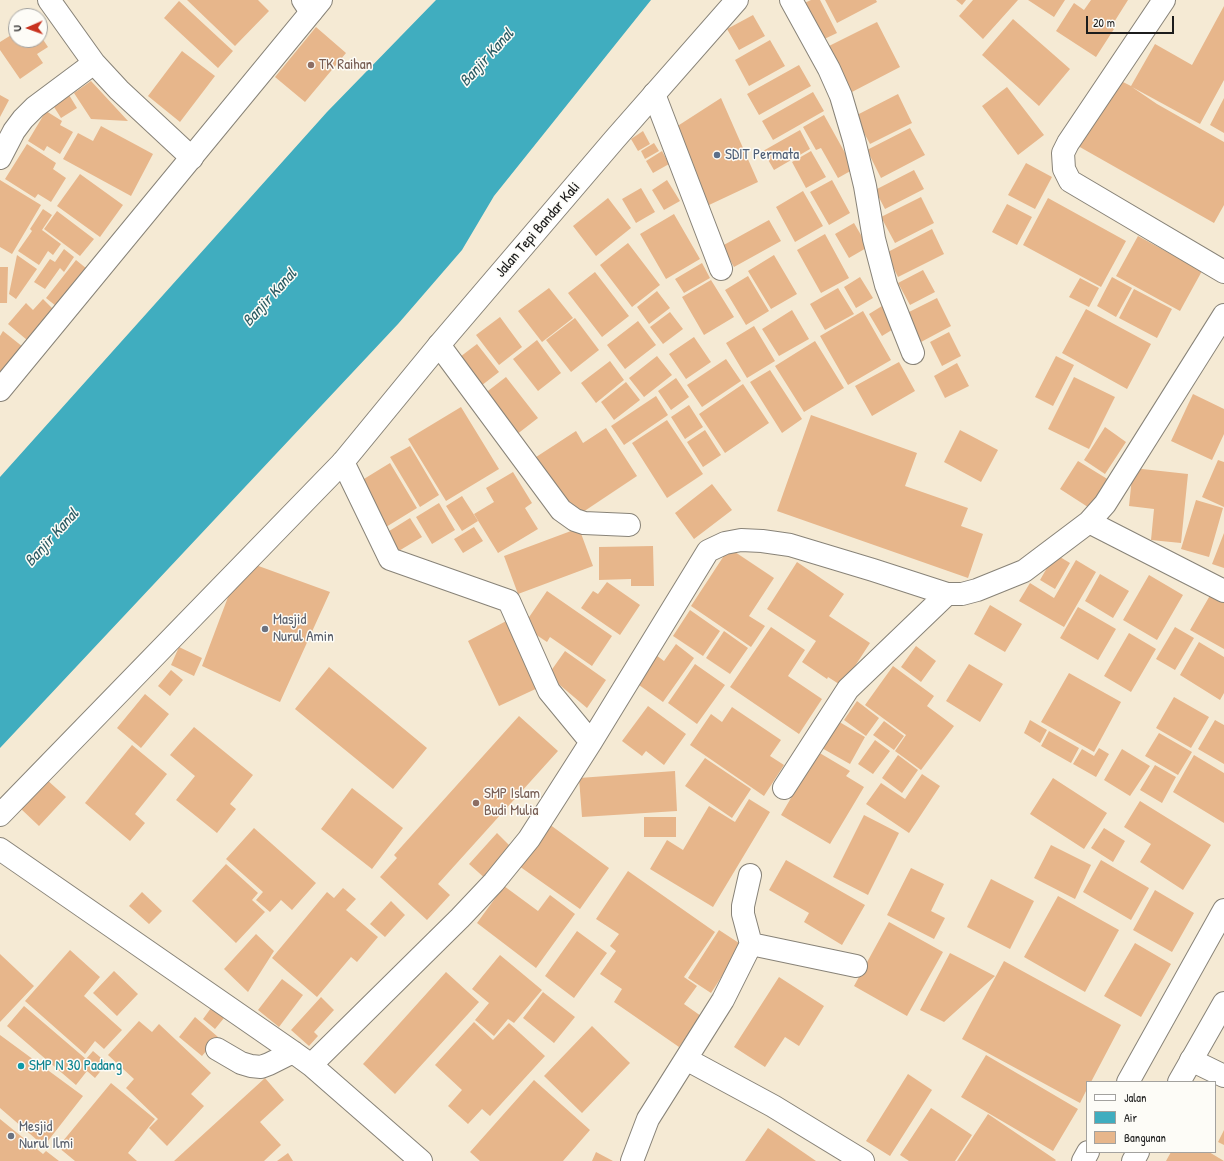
<!DOCTYPE html>
<html>
<head>
<meta charset="utf-8">
<style>
	body { margin:0 }
	#map { position:relative; width:1224px; height:1161px; overflow:hidden; background:#f5ead4; font-family:"Patrick Hand",sans-serif }
	canvas { display:block }
	.legend { position:absolute; left:1086px; top:1081px; width:130px; height:72px; box-sizing:border-box; background:#fdfcf7; border:1px solid #a3a29f; margin:0; padding:5px 7px; list-style:none; font-size:12px; color:#1c1c1c }
	.legend li { display:flex; align-items:center; gap:8px; height:20px }
	.legend b { width:20px; border:1px solid #a3a29f }
	.north { position:absolute; left:8px; top:8px; width:40px; height:40px; box-sizing:border-box; background:#fdfcf7; border:1px solid #a3a29f; border-radius:50%; rotate:268deg; font-size:11px; font-weight:700; line-height:16px; text-align:center; color:#1c1c1c }
	.north::after { content:''; display:block; margin:auto; width:14px; height:18px; background:#c8321e; clip-path:polygon(50% 0,100% 100%,50% 72%,0 100%) }
	.scale { position:absolute; left:1086px; top:16px; width:88px; height:18px; box-sizing:border-box; border:2px solid #1c1c1c; border-top:0; padding-left:5px; font-size:12px; line-height:14px; white-space:nowrap; color:#1c1c1c; -webkit-text-stroke:3px #fdfcf7; paint-order:stroke }
</style>
</head>
<body>
<div id="map">
<canvas width="1224" height="1161"></canvas>
<ul class="legend">
<li><b style="height:5px;background:#fff"></b>Jalan</li>
<li><b style="height:11px;background:#40adbf"></b>Air</li>
<li><b style="height:11px;background:#e7b68b"></b>Bangunan</li>
</ul>
<div class="north">U</div>
<div class="scale">20 m</div>
</div>
<script>
const ctx = document.querySelector('canvas').getContext('2d');
ctx.lineJoin = 'round';
function fill(path, color) { ctx.fillStyle = color; ctx.fill(path, 'evenodd'); }
const poly = rows => new Path2D(rows.map(r => 'M' + r).join(''));
function strokePath(path, color, width, dash) { ctx.strokeStyle = color; ctx.lineWidth = width; ctx.lineCap = dash ? 'butt' : 'round'; ctx.setLineDash(dash || []); ctx.stroke(path); }
function label(font, color, halo, rows, align = 'center') {
  ctx.font = font + ' "Patrick Hand",sans-serif'; ctx.lineWidth = 3; ctx.setLineDash([]); ctx.textBaseline = 'middle'; ctx.strokeStyle = halo; ctx.fillStyle = color; for (const [text, x, y, turn = 0] of rows) {
    ctx.save(); ctx.translate(x, y); ctx.rotate((+turn || 0) * Math.PI / 180); ctx.textAlign = isNaN(turn) ? turn : align; if (halo) ctx.strokeText(text, 0, 0); ctx.fillText(text, 0, 0); ctx.restore();
  }
}
const water = poly([
	[436,0,651,0,494,196,462,250,398,324,0,748,0,477,327,112]
]);
const building = poly([
	[187,0,258,0,269,11,235,46],
	[811,0,820,0,837,33,818,42,800,5],
	[825,0,876,0,877,2,837,23],
	[956,0,966,0,962,5],
	[973,0,1018,0,983,39,959,16],
	[1028,0,1065,0,1054,17],
	[1091,0,1128,0,1111,27,1114,29,1096,57,1056,31,1074,3,1084,10],
	[179,1,233,51,218,68,164,18],
	[1224,6,1224,80,1200,124,1132,87,1157,104,1224,142,1224,205,1214,223,1078,146,1117,79,1131,86,1155,44,1192,65],
	[753,15,765,36,739,50,727,29],
	[1013,19,1070,69,1039,106,982,55],
	[877,22,900,67,850,93,827,47],
	[316,27,346,53,305,102,275,77],
	[16,32,16,40,40,40,40,35,48,47,37,54,43,63,20,79,0,50,0,42],
	[770,40,785,66,749,86,735,60],
	[182,51,215,76,180,122,148,96],
	[799,65,811,86,759,115,747,94],
	[91,81,128,121,91,119,74,93],
	[1007,87,1044,135,1018,155,982,106],
	[66,90,77,108,61,118,49,99],
	[813,92,824,111,773,140,762,121],
	[898,94,912,123,870,144,855,116],
	[0,95,9,100,0,117],
	[721,98,758,182,709,205,676,127],
	[1224,98,1224,133,1210,125],
	[46,111,62,121,60,125,73,132,60,154,47,146,44,151,28,141],
	[824,115,854,169,838,178,821,148,816,150,803,127],
	[101,126,153,154,131,196,63,159,78,133,93,141],
	[910,128,925,155,881,178,867,150],
	[800,130,810,149,774,170,763,151],
	[643,131,650,144,638,151,631,139],
	[654,143,659,151,645,159,641,151],
	[27,144,56,163,53,169,66,178,51,202,38,194,35,198,5,179],
	[662,151,669,164,653,173,646,161],
	[811,151,826,177,806,188,792,162],
	[1026,163,1052,177,1035,209,1008,195],
	[914,170,924,189,885,209,875,190],
	[80,174,123,205,100,237,57,206],
	[0,180,41,205,12,254,0,247],
	[667,180,680,201,664,210,652,190],
	[832,180,850,213,829,225,810,192],
	[641,188,655,212,636,223,622,199],
	[803,191,823,226,795,242,776,207],
	[921,197,934,223,895,243,881,217],
	[608,198,631,228,596,256,573,226],
	[1048,198,1126,241,1101,287,1023,245],
	[1007,204,1032,217,1017,245,992,232],
	[43,209,52,215,42,230,61,244,53,255,48,251,39,265,18,251,32,231,30,229],
	[57,211,94,239,80,256,44,229],
	[674,214,700,259,666,279,640,234],
	[769,220,781,241,734,267,722,246],
	[854,223,868,247,849,258,835,234],
	[932,229,944,254,898,277,886,253],
	[825,234,849,278,821,293,797,250],
	[1138,236,1202,271,1180,311,1116,276],
	[628,243,660,285,632,307,600,265],
	[64,249,74,257,64,272,60,268,45,289,34,282,50,259,55,262],
	[17,255,37,269,16,299,9,294],
	[774,255,797,294,771,309,748,271],
	[76,260,92,273,61,310,46,298],
	[702,263,710,278,684,293,675,279],
	[0,267,8,267,7,303,0,303],
	[923,270,935,292,910,305,898,283],
	[595,272,629,316,602,337,568,293],
	[748,276,769,311,746,325,725,290],
	[860,277,873,298,856,308,844,287],
	[1112,277,1132,288,1116,317,1097,306],
	[1080,278,1099,288,1089,307,1069,297],
	[711,280,734,317,704,335,682,297],
	[549,288,573,318,542,342,518,311],
	[838,288,854,314,825,330,810,304],
	[1134,289,1172,309,1157,338,1119,318],
	[657,291,670,308,649,324,637,307],
	[937,298,951,326,921,342,907,313],
	[43,299,53,309,27,340,8,324,26,303,33,310],
	[882,306,895,328,882,336,869,314],
	[1086,309,1151,344,1127,389,1062,353],
	[792,310,809,339,779,356,762,329],
	[863,311,891,360,848,385,820,336],
	[670,312,683,329,663,344,650,327],
	[500,317,522,347,499,365,476,335],
	[575,318,599,350,571,372,546,340],
	[638,321,656,345,625,369,607,345],
	[754,326,775,361,747,378,726,343],
	[3,331,23,347,0,376,0,336],
	[949,332,961,356,942,366,930,342],
	[694,337,711,362,686,379,669,354],
	[537,340,561,373,538,391,513,359],
	[815,341,844,388,804,412,775,366],
	[477,344,499,372,477,389,456,360],
	[657,356,672,375,644,397,629,378],
	[1056,356,1074,365,1053,406,1035,397],
	[726,359,741,381,702,407,687,385],
	[610,361,624,380,596,403,581,383],
	[899,362,915,391,872,416,855,386],
	[957,363,969,386,945,398,934,376],
	[770,370,802,419,782,433,750,382],
	[506,377,538,418,516,435,484,394],
	[1074,377,1115,397,1089,449,1048,429],
	[676,378,689,397,671,410,658,391],
	[626,382,640,400,614,420,601,402],
	[743,384,769,423,725,453,699,414],
	[1193,394,1224,409,1224,434,1212,460,1171,441],
	[656,396,668,415,624,445,611,426],
	[689,405,703,427,685,439,671,417],
	[461,407,499,469,446,501,408,439],
	[811,415,917,453,905,486,968,508,961,526,983,534,968,578,777,511],
	[667,420,703,474,667,498,632,443],
	[1105,427,1126,442,1105,474,1084,460],
	[606,428,637,476,580,514,574,506,564,512,530,461,576,431,583,443],
	[705,430,721,455,703,467,687,442],
	[960,430,998,450,981,482,944,462],
	[410,446,439,495,420,507,390,457],
	[1218,460,1224,462,1224,507,1202,497],
	[1078,461,1109,480,1091,509,1060,489],
	[390,463,417,508,386,527,359,482],
	[1133,468,1188,474,1181,543,1151,540,1154,509,1129,506],
	[513,472,532,503,525,508,538,529,498,553,474,514,494,502,486,488],
	[712,484,732,510,694,539,675,513],
	[462,496,478,521,462,531,446,506],
	[1196,500,1223,508,1209,557,1181,549],
	[439,503,455,530,432,544,416,517],
	[410,518,422,537,397,552,386,533],
	[474,527,483,541,463,553,454,539],
	[579,528,593,566,518,594,504,556],
	[1224,533,1224,568,1212,564],
	[653,546,654,586,631,586,631,579,599,580,599,547],
	[729,548,774,578,749,616,765,626,751,647,691,606],
	[1055,554,1070,563,1055,589,1040,580],
	[242,560,330,592,280,702,202,666],
	[1076,560,1096,572,1064,627,1019,601,1030,583,1054,598],
	[797,562,844,594,829,616,870,643,842,686,828,677,827,679,802,662,816,641,767,609],
	[1100,574,1129,591,1113,618,1085,601],
	[1149,575,1183,595,1157,640,1123,620],
	[607,582,640,605,620,635,581,608,593,591,598,594],
	[547,591,612,636,592,666,550,637,547,642,523,626],
	[1212,592,1224,599,1224,649,1190,630],
	[990,605,1022,624,1005,652,974,634],
	[1078,607,1116,629,1098,660,1060,638],
	[690,610,720,631,703,656,673,636],
	[512,618,542,686,499,706,468,641],
	[771,627,805,650,788,676,822,699,799,734,730,687],
	[1175,627,1194,638,1175,670,1156,659],
	[724,631,748,648,730,674,706,658],
	[1129,633,1156,649,1131,692,1104,676],
	[1199,642,1224,657,1224,693,1220,700,1180,675],
	[676,644,694,658,663,702,632,680,652,652,664,661],
	[916,646,936,661,921,682,901,667],
	[179,647,202,658,194,676,171,665],
	[565,651,606,680,587,708,548,675],
	[695,664,725,685,697,724,668,703],
	[969,664,1003,684,980,722,946,701],
	[893,666,934,696,927,706,954,726,921,770,895,751,906,735,865,705],
	[329,667,427,748,393,789,295,709],
	[171,670,183,680,170,696,158,686],
	[1069,673,1121,702,1094,752,1041,722],
	[145,694,169,714,141,748,117,728],
	[1174,697,1209,717,1191,748,1156,728],
	[857,701,879,718,866,736,844,720],
	[648,706,686,734,664,765,646,751,642,756,622,741],
	[732,707,781,740,770,756,784,765,764,796,690,745,711,714,722,722],
	[519,716,558,751,438,884,450,895,427,920,380,877,397,858,394,855],
	[836,720,865,737,850,764,820,747],
	[1030,720,1047,730,1040,743,1024,733],
	[1215,720,1224,725,1224,764,1198,749],
	[884,721,904,736,894,750,873,735],
	[194,727,253,775,230,804,236,809,217,833,176,800,195,776,170,755],
	[1049,731,1079,748,1071,763,1041,746],
	[1159,733,1192,752,1178,775,1145,756],
	[875,740,890,751,873,774,858,764],
	[132,745,167,774,135,814,145,823,130,841,85,803],
	[1099,748,1109,754,1096,777,1073,764,1082,749,1094,756],
	[1122,749,1150,766,1130,796,1104,780],
	[818,752,850,771,846,776,864,787,830,844,781,815],
	[898,755,918,770,902,793,882,778],
	[1194,755,1224,773,1224,823,1173,792],
	[705,758,751,789,732,818,685,786],
	[1155,765,1176,777,1162,803,1140,790],
	[675,771,677,811,582,817,579,778],
	[922,774,940,786,909,833,866,804,881,783,905,799],
	[1053,778,1107,813,1084,849,1030,814],
	[46,779,66,797,39,826,20,808],
	[352,788,403,828,372,869,321,829],
	[749,799,770,812,713,907,650,869,667,840,683,850,709,806,735,822],
	[1140,801,1211,845,1183,890,1140,862,1151,844,1124,827],
	[864,815,899,833,868,895,833,877],
	[644,817,676,817,676,837,644,837],
	[549,824,609,868,580,909,519,866],
	[254,828,316,883,292,910,281,900,270,912,256,900,263,892,226,859],
	[1104,828,1125,841,1113,862,1091,848],
	[497,833,514,850,487,880,469,864],
	[1051,845,1091,865,1075,899,1034,878],
	[786,860,865,905,842,945,804,922,809,913,769,890],
	[1101,860,1149,888,1131,920,1083,892],
	[226,864,258,893,252,900,265,912,236,943,192,901],
	[911,868,944,884,931,911,945,918,934,939,887,915],
	[628,871,715,932,684,977,697,986,684,1004,701,1016,679,1047,614,1002,622,989,600,974,616,951,610,946,619,934,596,919],
	[991,879,1034,901,1010,949,967,927],
	[504,886,538,911,550,895,575,914,536,968,477,923],
	[343,888,356,899,346,910,378,937,357,962,351,957,317,997,272,958,327,892,334,898],
	[1155,890,1194,913,1172,952,1133,930],
	[142,892,162,911,149,924,129,906],
	[1058,896,1119,930,1085,992,1024,957],
	[391,901,405,915,385,937,370,924],
	[889,922,943,952,907,1016,854,986],
	[719,930,742,945,711,993,688,978],
	[577,931,607,953,574,998,545,976],
	[256,934,274,951,248,992,224,969],
	[1135,943,1171,964,1141,1017,1104,996],
	[70,950,100,977,84,996,122,1030,104,1049,95,1041,85,1054,25,1001],
	[950,953,995,976,944,1022,920,1010],
	[0,954,34,986,0,1022],
	[500,955,542,990,514,1023,508,1019,494,1036,475,1020,489,1003,472,989],
	[1004,961,1121,1025,1091,1082,1087,1082,1087,1089,1080,1103,962,1039],
	[114,971,138,994,117,1016,93,993],
	[446,972,479,1002,395,1094,363,1064],
	[779,977,824,1006,799,1046,785,1037,765,1067,734,1047],
	[282,979,303,995,279,1027,258,1010],
	[543,992,575,1017,554,1043,523,1018],
	[321,997,334,1010,314,1032,318,1036,309,1046,291,1030],
	[24,1006,86,1059,93,1051,107,1063,95,1078,87,1071,76,1085,7,1026],
	[211,1008,224,1018,215,1029,203,1019],
	[195,1017,218,1037,202,1056,179,1037],
	[139,1021,152,1032,159,1024,211,1073,191,1094,204,1106,167,1146,149,1128,158,1119,126,1088,134,1079,108,1055],
	[474,1022,493,1040,509,1023,545,1056,490,1116,482,1109,468,1124,448,1106,462,1090,435,1065],
	[592,1026,630,1063,582,1113,544,1076],
	[0,1035,83,1096,44,1146,0,1108],
	[986,1055,1078,1109,1053,1151,961,1097],
	[908,1074,932,1090,890,1156,866,1141],
	[265,1078,284,1100,260,1122,281,1145,264,1161,174,1161],
	[534,1080,590,1130,563,1161,480,1161,470,1152],
	[111,1083,155,1119,128,1153,137,1161,75,1161,58,1147],
	[931,1108,972,1135,955,1161,909,1161,900,1155],
	[988,1114,1056,1160,1055,1161,957,1161],
	[0,1119,43,1154,46,1151,59,1161,0,1161],
	[768,1128,816,1161,745,1161],
	[1224,1130,1224,1145,1218,1142],
	[596,1152,613,1161,592,1161],
	[1171,1152,1209,1152,1224,1161,1166,1161],
	[288,1153,293,1161,277,1161]
]);
const minor = poly([
	[49,0,94,63,119,90,192,158],
	[303,0,311,12],
	[791,0,829,69,841,96,854,140,865,186,874,239,886,285,913,353],
	[1164,0,1068,143,1063,153,1064,169,1070,181,1224,272],
	[654,94,721,269],
	[0,158,14,131,23,119,35,107,94,63],
	[439,345,561,510,575,520,584,523,629,525],
	[343,462,390,559,509,601,549,691,591,742],
	[1089,522,1224,591],
	[784,788,848,689,947,594],
	[0,849,293,1052,311,1065,421,1161],
	[751,944,856,966],
	[217,1049,241,1063,251,1066,261,1067,269,1064,293,1052],
	[686,1059,773,1106,863,1161],
	[1191,1060,1224,1076],
	[311,1065,460,918,494,882,529,839,591,742,708,551,725,543,741,540,762,541,790,545,873,570,947,594,962,594,977,590,1024,571,1089,522,1105,504,1224,315],
	[632,1161,648,1119,723,1000,751,944,743,914,743,906,750,875]
]);
const tertiary = poly([
	[0,390,321,0],
	[0,815,343,462,439,345,614,140,737,0]
]);
const primary = poly([
	[1128,1082,1224,910],
	[1179,1082,1224,1003],
	[1083,1161,1088,1152],
	[1133,1161,1138,1152]
]);
const markers = [
	[311,65,4,"#8d6e63"],
	[717,155,4,"#5c6f8a"],
	[265,629,4,"#6b7280"],
	[476,803,4,"#8d6e63"],
	[21,1066,4,"#0f9aa8"],
	[11,1136,4,"#6b7280"]
];
const educationNames = [
	["TK Raihan",319,65],
	["SMP Islam",484,794],
	["Budi Mulia",484,811]
];
const serviceNames = [
	["SDIT Permata",725,155]
];
const streetNames = [
	["Jalan Tepi Bandar Kali",538,230,-49]
];
const worshipNames = [
	["Masjid",273,620],
	["Nurul Amin",273,637],
	["Mesjid",19,1127],
	["Nurul Ilmi",19,1144]
];
const cultureNames = [
	["SMP N 30 Padang",29,1066]
];
const waterNames = [
	["Banjir Kanal",487,58,-48],
	["Banjir Kanal",270,298,-48],
	["Banjir Kanal",52,538,-48]
];
fill(water, '#40adbf');
fill(building, '#e7b68b');
strokePath(minor, '#888378', 24);
strokePath(tertiary, '#888378', 24);
strokePath(primary, '#888378', 24);
strokePath(minor, '#fff', 22);
strokePath(tertiary, '#fff', 22);
strokePath(primary, '#fff', 22);
for (const [x, y, r, color] of markers) { const dot = new Path2D(); dot.arc(x, y, r, 0, 2 * Math.PI); ctx.fillStyle = color; ctx.fill(dot); strokePath(dot, '#fdfcf7', 1.5); }
label('15px', '#785e54', '#fdfcf7', educationNames, 'left');
label('15px', '#4e5e75', '#fdfcf7', serviceNames, 'left');
label('15px', '#1c1c1c', '#fdfcf7', streetNames);
label('15px', '#5b616d', '#fdfcf7', worshipNames, 'left');
label('15px', '#0d838f', '#fdfcf7', cultureNames, 'left');
label('italic 16px', '#2c5d65', '#fdfcf7', waterNames);
</script>
</body>
</html>
